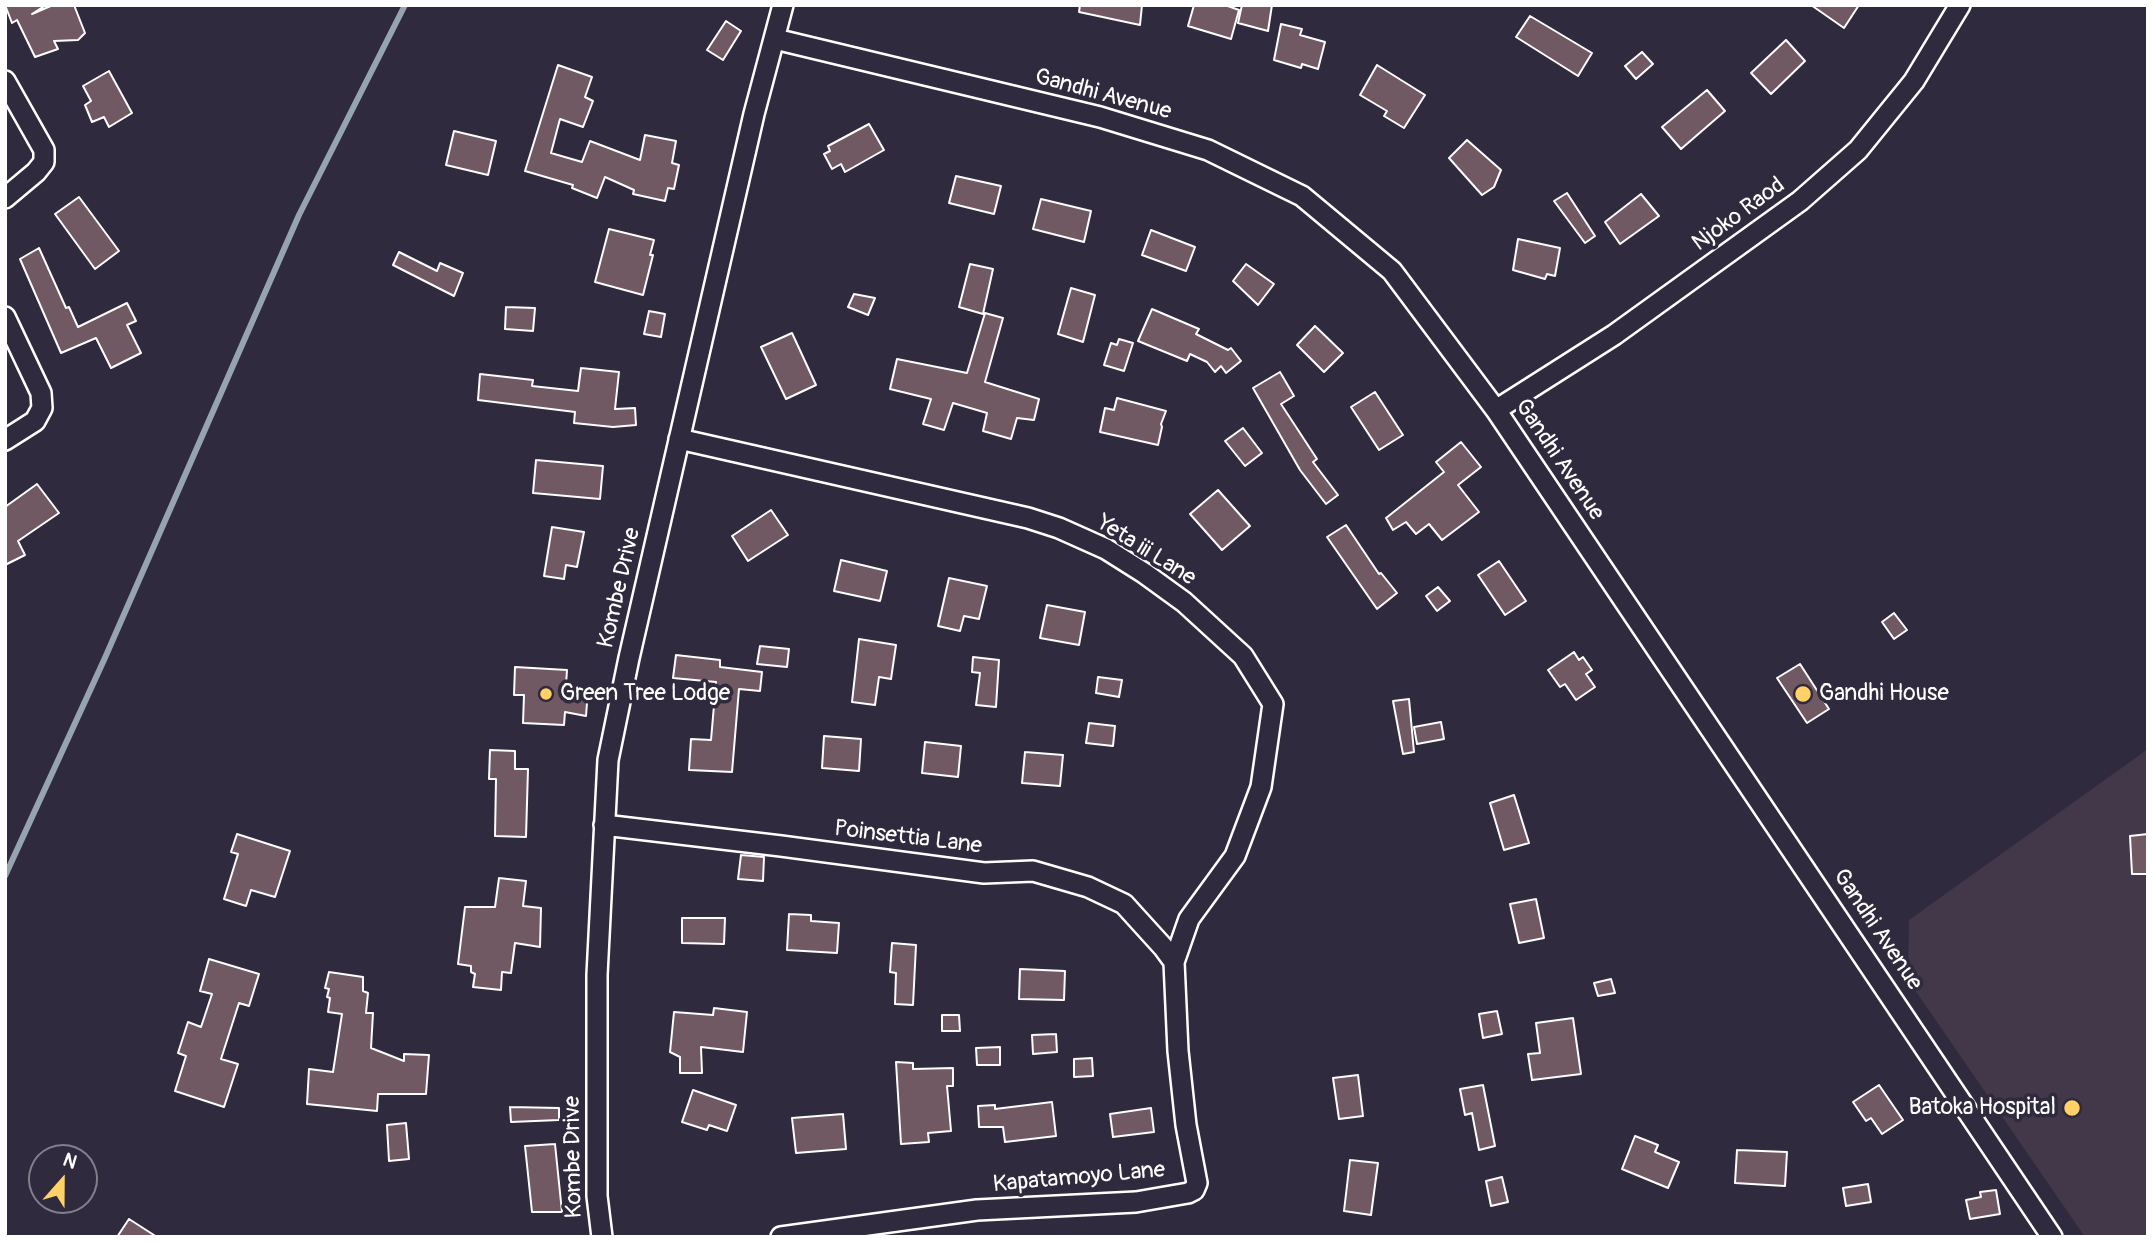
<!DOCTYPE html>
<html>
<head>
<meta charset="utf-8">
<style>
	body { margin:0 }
	#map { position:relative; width:2153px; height:1242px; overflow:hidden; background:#2f2a3d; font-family:Pangolin,sans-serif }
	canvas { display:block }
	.frame { position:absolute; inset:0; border:7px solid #fff; pointer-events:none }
	.north { position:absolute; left:28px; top:1144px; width:70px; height:70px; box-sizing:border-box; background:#2f2a3d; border:2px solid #827f8b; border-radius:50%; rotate:21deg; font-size:19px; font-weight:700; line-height:28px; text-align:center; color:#fff }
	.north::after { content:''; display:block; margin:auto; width:24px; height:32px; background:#ffd166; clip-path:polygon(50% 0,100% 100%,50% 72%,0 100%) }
</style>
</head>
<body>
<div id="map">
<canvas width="2153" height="1242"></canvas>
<div class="frame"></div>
<div class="north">N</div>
</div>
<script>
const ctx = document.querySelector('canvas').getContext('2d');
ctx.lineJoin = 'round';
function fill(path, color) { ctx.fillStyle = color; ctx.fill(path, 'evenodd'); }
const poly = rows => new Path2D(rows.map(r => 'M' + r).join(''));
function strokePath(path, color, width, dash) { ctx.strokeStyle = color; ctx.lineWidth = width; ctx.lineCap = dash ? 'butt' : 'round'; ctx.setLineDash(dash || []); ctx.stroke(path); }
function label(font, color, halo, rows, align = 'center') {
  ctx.font = font + ' Pangolin,sans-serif'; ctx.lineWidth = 7; ctx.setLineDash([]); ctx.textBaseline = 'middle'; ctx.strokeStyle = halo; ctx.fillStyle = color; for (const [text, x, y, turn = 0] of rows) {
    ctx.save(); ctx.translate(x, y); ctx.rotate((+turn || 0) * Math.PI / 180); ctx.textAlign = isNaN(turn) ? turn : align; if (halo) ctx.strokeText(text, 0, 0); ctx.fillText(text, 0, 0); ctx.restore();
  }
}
const built = poly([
	[2148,749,2148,1237,2085,1237,1908,980,1909,920]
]);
const stream = poly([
	[5,876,104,660,299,215,405,5]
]);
const building = poly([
	[5,5,46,5,32,14,53,5,74,5,85,33,78,40,54,41,58,49,35,57,17,20,12,23,5,5],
	[1080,5,1142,5,1140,25,1079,12,1080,5],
	[1194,5,1225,5,1239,10,1231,39,1188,26,1194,5],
	[1242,5,1272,5,1268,31,1238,23,1242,5],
	[1811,5,1859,5,1844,28,1811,5],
	[1530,16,1592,53,1578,76,1516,37,1530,16],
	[726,21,741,31,723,60,707,50,726,21],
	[1281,24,1302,29,1300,35,1325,42,1318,69,1302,64,1301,68,1274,60,1281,24],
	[1786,40,1805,61,1771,94,1751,73,1786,40],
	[1642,52,1653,64,1636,79,1625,66,1642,52],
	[558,65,592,77,585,97,593,101,583,127,560,119,551,153,582,162,590,141,640,160,645,135,676,141,672,163,679,165,674,189,668,188,665,201,633,194,634,190,605,177,597,198,572,188,573,185,525,171,558,65],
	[1377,65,1425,95,1404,128,1384,116,1387,111,1360,95,1377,65],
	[109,71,132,113,109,127,104,117,92,122,85,105,91,101,83,86,109,71],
	[1707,90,1725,111,1681,149,1662,127,1707,90],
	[869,124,884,150,845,172,841,164,832,169,824,154,830,151,828,146,869,124],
	[454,131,496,141,488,175,446,165,454,131],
	[1467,140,1501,170,1494,187,1482,195,1449,158,1467,140],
	[956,176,1001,186,994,214,949,203,956,176],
	[1567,193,1595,236,1585,243,1554,201,1567,193],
	[1641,194,1659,216,1620,244,1605,222,1641,194],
	[79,197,119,251,95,269,55,214,79,197],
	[1041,199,1091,211,1084,242,1033,229,1041,199],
	[609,229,654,240,650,255,653,255,643,295,595,282,609,229],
	[1151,230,1195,247,1186,271,1142,255,1151,230],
	[1518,239,1560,248,1555,276,1547,274,1545,279,1513,270,1518,239],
	[39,248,66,308,69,307,78,327,127,303,136,321,127,325,141,353,111,368,96,338,61,353,20,259,39,248],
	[399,252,437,271,440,263,463,273,454,296,393,265,399,252],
	[970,264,993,269,983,314,959,307,970,264],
	[1246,264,1274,284,1258,305,1233,281,1246,264],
	[1071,288,1095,295,1083,342,1058,334,1071,288],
	[854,294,875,298,868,315,848,307,854,294],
	[506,307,535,308,533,331,505,329,506,307],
	[1152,309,1199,329,1196,334,1228,350,1231,348,1241,361,1226,373,1221,366,1215,372,1207,362,1190,354,1187,361,1138,341,1152,309],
	[649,311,665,314,661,337,644,334,649,311],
	[985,313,1003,318,985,382,1039,399,1034,420,1017,418,1011,439,983,431,987,413,953,403,944,430,923,424,931,399,890,389,897,359,967,373,985,313],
	[1315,326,1343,353,1324,372,1297,345,1315,326],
	[792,333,816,385,786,399,761,347,792,333],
	[1119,339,1133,343,1124,371,1104,365,1111,343,1117,345,1119,339],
	[581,368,619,372,615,409,635,408,636,425,613,427,574,423,575,412,478,400,480,374,533,380,532,386,578,391,581,368],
	[1280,372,1294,396,1281,404,1317,459,1313,462,1338,495,1326,504,1300,470,1253,388,1280,372],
	[1375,392,1403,435,1379,450,1351,407,1375,392],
	[1117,398,1166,411,1161,424,1162,427,1158,445,1100,432,1105,408,1114,410,1117,398],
	[1243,428,1262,453,1245,466,1225,441,1243,428],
	[1461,442,1481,467,1458,485,1479,512,1442,540,1429,524,1416,534,1406,522,1393,530,1386,518,1444,472,1436,462,1461,442],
	[536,460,603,466,600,499,533,493,536,460],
	[37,484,59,513,18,541,25,555,5,565,5,507,37,484],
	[1218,490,1250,526,1222,550,1190,514,1218,490],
	[771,510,788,535,748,561,732,536,771,510],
	[1346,525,1379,574,1381,573,1397,593,1377,609,1327,537,1346,525],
	[552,527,584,532,577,567,566,565,564,579,544,576,552,527],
	[841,560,887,571,880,601,834,591,841,560],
	[1499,561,1526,601,1505,615,1478,575,1499,561],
	[949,578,987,586,979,619,964,616,960,631,938,626,949,578],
	[1438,587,1450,601,1437,611,1426,596,1438,587],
	[1047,605,1085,612,1079,645,1040,638,1047,605],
	[1894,613,1907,630,1894,639,1882,622,1894,613],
	[859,639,896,645,891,679,879,677,875,705,852,702,859,639],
	[760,646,789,649,787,667,757,664,760,646],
	[1574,652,1579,660,1583,657,1592,670,1586,674,1595,687,1576,700,1565,684,1560,687,1548,670,1574,652],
	[676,655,720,660,720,667,762,672,760,691,739,689,732,772,689,770,691,739,711,740,716,682,673,678,676,655],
	[973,657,999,660,996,707,976,705,980,673,972,672,973,657],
	[1800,664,1829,709,1807,723,1777,678,1800,664],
	[515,667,567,670,566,685,588,690,586,716,565,712,564,725,523,723,524,695,514,695,515,667],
	[1098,677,1122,680,1119,697,1096,693,1098,677],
	[1409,699,1414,752,1403,754,1393,701,1409,699],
	[1441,722,1444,739,1417,744,1414,727,1441,722],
	[1089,723,1115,726,1113,746,1086,743,1089,723],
	[824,736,861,739,859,771,822,768,824,736],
	[925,742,961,746,958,777,922,773,925,742],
	[490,750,515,751,515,769,528,769,526,837,495,836,496,779,489,779,490,750],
	[1025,752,1063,755,1060,786,1022,783,1025,752],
	[1514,795,1529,843,1504,850,1490,803,1514,795],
	[237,834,290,851,275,897,251,890,246,906,224,899,238,854,231,852,237,834],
	[2148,834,2148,874,2132,874,2130,836,2148,834],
	[741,855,764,857,763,881,738,879,741,855],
	[499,878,526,881,523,906,541,908,540,947,515,943,511,973,502,972,501,990,473,987,475,974,471,972,471,966,458,964,465,907,495,907,499,878],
	[1536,899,1544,938,1519,943,1510,904,1536,899],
	[789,914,811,915,811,921,839,923,837,953,787,950,789,914],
	[682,918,725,918,724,944,682,943,682,918],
	[892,943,916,945,913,1005,895,1004,896,973,890,972,892,943],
	[209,959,259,974,249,1006,239,1003,221,1059,238,1064,224,1107,175,1091,186,1056,178,1053,188,1022,201,1027,212,994,200,991,209,959],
	[1020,969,1065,971,1064,1000,1019,999,1020,969],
	[329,972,363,977,363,991,368,993,366,1013,373,1013,371,1048,404,1061,404,1054,429,1055,426,1094,378,1094,377,1111,307,1104,309,1069,333,1072,342,1014,328,1012,330,998,327,997,329,989,325,988,329,972],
	[1611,979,1615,993,1598,996,1594,983,1611,979],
	[714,1008,747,1012,743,1052,701,1047,702,1073,680,1073,680,1057,670,1052,674,1012,713,1015,714,1008],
	[1497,1011,1502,1034,1483,1038,1479,1014,1497,1011],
	[942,1015,959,1015,960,1031,942,1031,942,1015],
	[1573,1018,1581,1074,1532,1080,1528,1054,1540,1053,1536,1023,1573,1018],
	[1056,1034,1057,1052,1033,1054,1032,1035,1056,1034],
	[1000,1047,1000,1065,977,1065,976,1048,1000,1047],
	[1092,1058,1093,1076,1074,1077,1074,1059,1092,1058],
	[896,1062,913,1063,913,1069,953,1068,953,1086,947,1086,951,1131,928,1133,929,1142,901,1144,896,1062],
	[1358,1075,1363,1116,1339,1119,1333,1078,1358,1075],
	[1483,1085,1495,1146,1479,1150,1472,1113,1465,1115,1460,1089,1483,1085],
	[1879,1085,1903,1120,1882,1134,1871,1118,1866,1121,1853,1102,1879,1085],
	[693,1090,736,1105,727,1131,709,1125,707,1130,682,1122,693,1090],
	[1052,1102,1056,1136,1005,1142,1003,1127,979,1127,978,1106,995,1105,995,1109,1052,1102],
	[510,1107,559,1108,559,1120,511,1122,510,1107],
	[1151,1108,1154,1132,1113,1137,1110,1114,1151,1108],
	[843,1114,846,1149,796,1153,792,1118,843,1114],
	[406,1123,409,1159,389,1161,387,1125,406,1123],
	[1635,1136,1658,1145,1655,1152,1679,1162,1668,1188,1622,1169,1635,1136],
	[555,1144,562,1212,532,1212,525,1146,555,1144],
	[1737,1150,1787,1152,1785,1186,1735,1183,1737,1150],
	[1350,1160,1378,1163,1371,1215,1344,1211,1350,1160],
	[1502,1177,1508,1202,1491,1206,1486,1181,1502,1177],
	[1868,1184,1871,1202,1846,1206,1843,1188,1868,1184],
	[1996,1190,2000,1214,1970,1219,1966,1200,1981,1197,1980,1192,1996,1190],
	[129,1219,157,1237,117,1237,129,1219]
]);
const minor = poly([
	[775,39,1100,117,1208,150,1302,196,1392,271,1496,410,2052,1237],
	[5,81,44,150,44,162,36,172,5,198],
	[5,317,41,393,42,408,35,421,5,440],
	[1496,410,1614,335,1800,201,1858,150,1914,81,1960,5],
	[679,439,1028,518,1059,528,1106,549,1144,573,1184,602,1243,656,1273,704,1261,787,1235,856,1189,919,1174,962,1178,1051,1186,1125,1197,1183,1194,1190,1188,1193,1136,1202,977,1210,781,1237],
	[604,825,781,846,984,873,1033,871,1088,887,1124,904,1163,947,1174,962],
	[602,1237,597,1196,597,975,608,760,629,658,754,114,783,5]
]);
const markers = [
	[546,694,7,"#ffd166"],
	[1803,694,9,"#ffd166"],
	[2072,1108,9,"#ffd166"]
];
const streetNames = [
	["Gandhi Avenue",1103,95,15],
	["Njoko Raod",1739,215,-36],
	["Gandhi Avenue",1559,460,56],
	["Yeta iii Lane",1146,551,32],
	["Kombe Drive",620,588,-77],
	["Poinsettia Lane",908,838,7],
	["Gandhi Avenue",1877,930,56],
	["Kombe Drive",574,1157,-91],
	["Kapatamoyo Lane",1079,1178,-5]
];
const poiNames = [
	["Green Tree Lodge",560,694],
	["Gandhi House",1819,694],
	["Batoka Hospital",2056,1108,"right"]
];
fill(built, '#433849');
strokePath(stream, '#96a4b0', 6);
fill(building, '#715964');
strokePath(building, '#fff', 2);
strokePath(minor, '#fff', 24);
strokePath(minor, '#2f2a3d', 19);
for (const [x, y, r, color] of markers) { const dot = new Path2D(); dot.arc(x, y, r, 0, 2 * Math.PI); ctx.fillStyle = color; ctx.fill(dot); strokePath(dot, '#2f2a3d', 2.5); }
label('23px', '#fff', '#2f2a3d', streetNames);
label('23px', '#fff', '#2f2a3d', poiNames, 'left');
</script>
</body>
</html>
